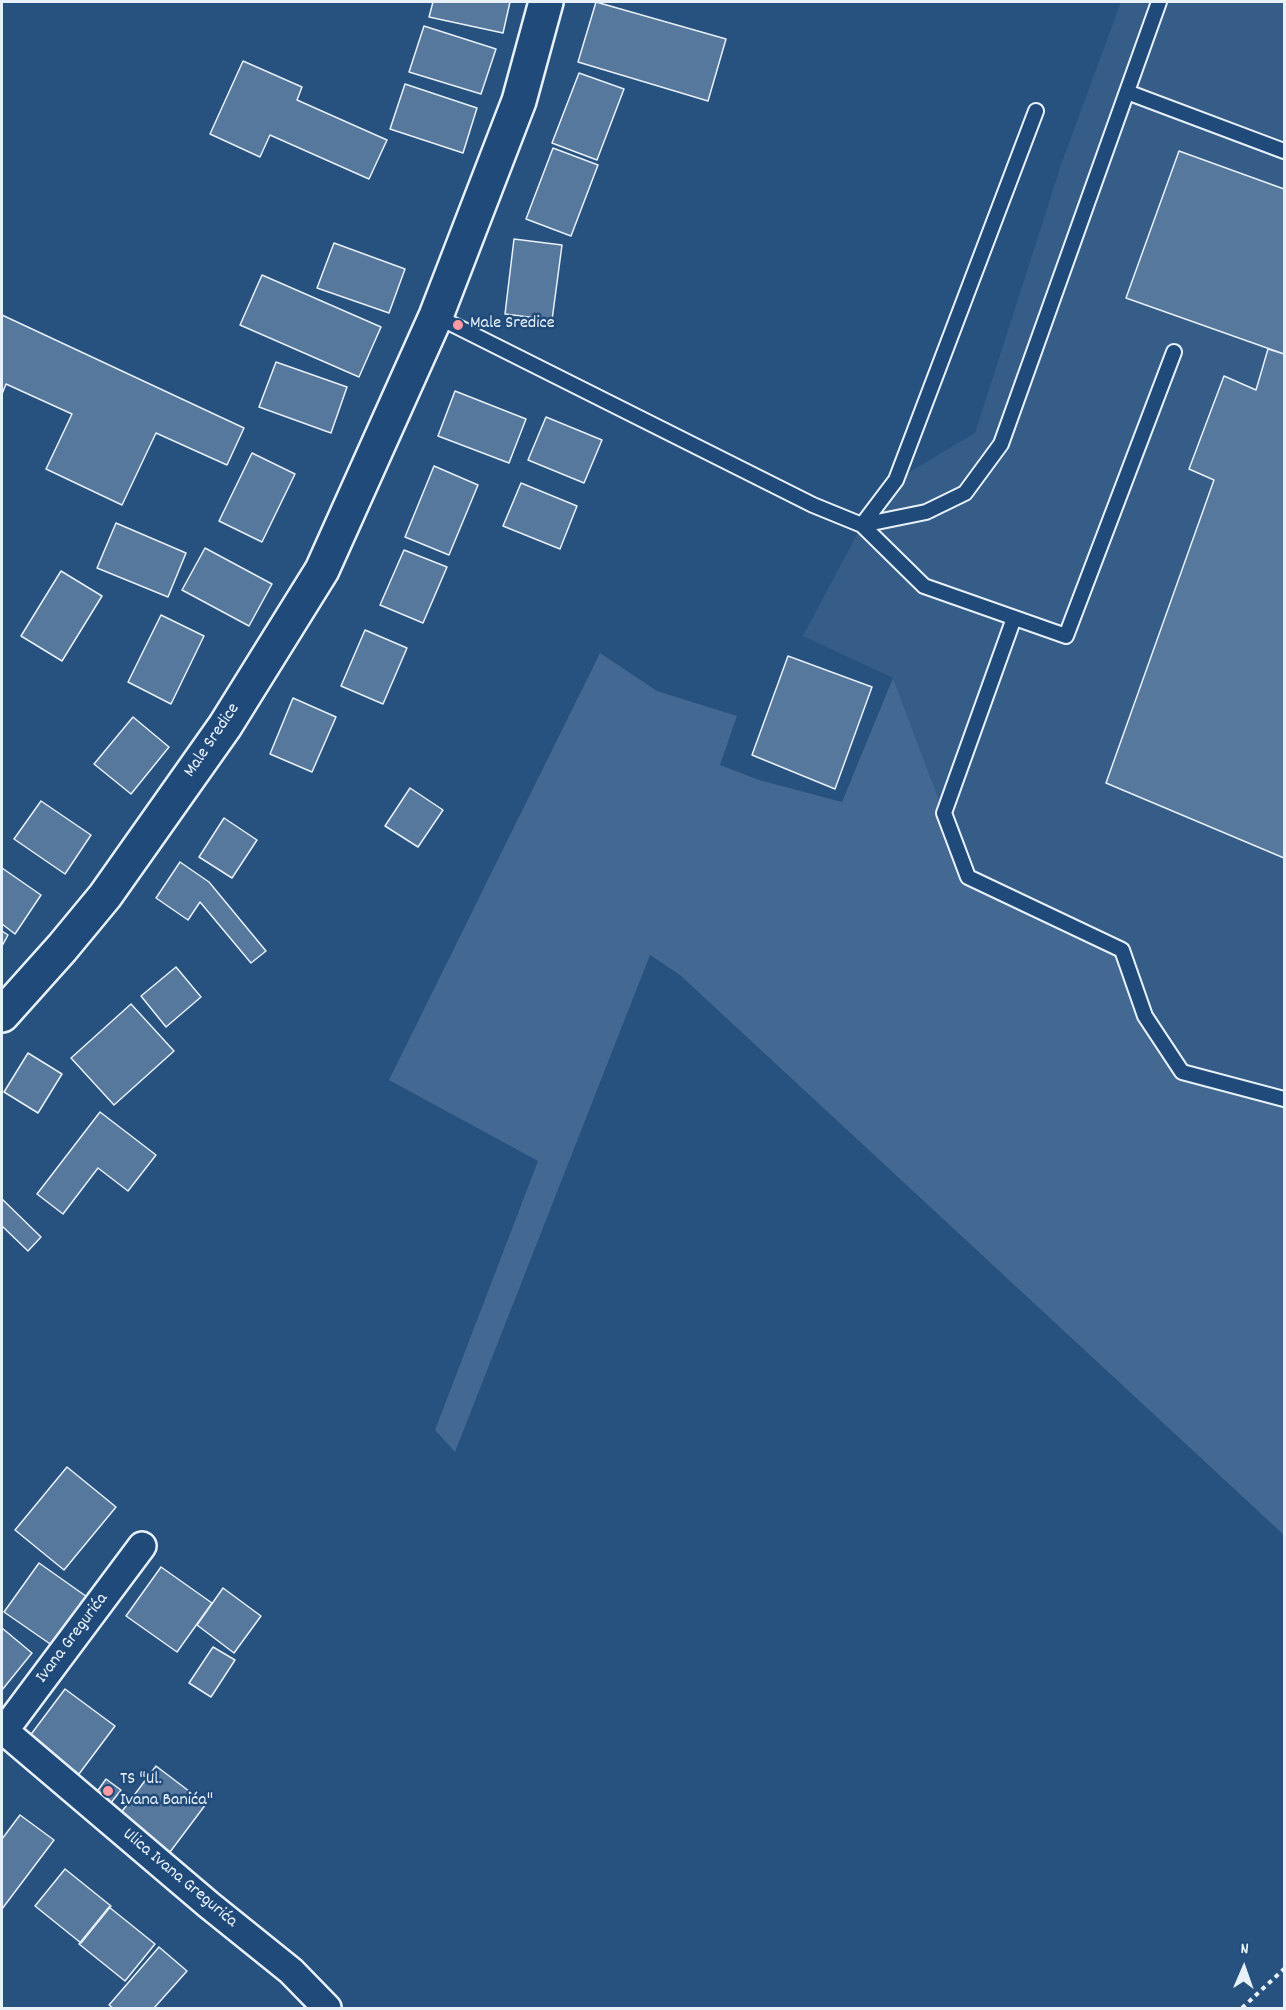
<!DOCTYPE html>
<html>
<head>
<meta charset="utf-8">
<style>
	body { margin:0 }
	#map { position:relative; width:1286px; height:2010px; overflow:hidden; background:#27517f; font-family:Dekko,sans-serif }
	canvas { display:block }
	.frame { position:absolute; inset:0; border:3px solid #e8f1f8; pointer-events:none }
	.north { position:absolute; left:1214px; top:1938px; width:60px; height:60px; -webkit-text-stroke:4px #1f4a7a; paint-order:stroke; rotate:2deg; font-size:16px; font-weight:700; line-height:24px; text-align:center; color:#e8f1f8 }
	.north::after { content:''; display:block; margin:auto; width:21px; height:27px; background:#e8f1f8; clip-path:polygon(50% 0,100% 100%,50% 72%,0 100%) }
</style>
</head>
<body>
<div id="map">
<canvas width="1286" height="2010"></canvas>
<div class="frame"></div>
<div class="north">N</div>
</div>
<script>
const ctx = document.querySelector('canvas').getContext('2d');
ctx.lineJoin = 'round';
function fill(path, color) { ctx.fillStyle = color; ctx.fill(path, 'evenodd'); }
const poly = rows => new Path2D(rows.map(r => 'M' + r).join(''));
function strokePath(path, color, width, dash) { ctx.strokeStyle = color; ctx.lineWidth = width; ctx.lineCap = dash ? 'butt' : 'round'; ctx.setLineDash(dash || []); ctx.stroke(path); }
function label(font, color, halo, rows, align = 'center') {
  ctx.font = font + ' Dekko,sans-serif'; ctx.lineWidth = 5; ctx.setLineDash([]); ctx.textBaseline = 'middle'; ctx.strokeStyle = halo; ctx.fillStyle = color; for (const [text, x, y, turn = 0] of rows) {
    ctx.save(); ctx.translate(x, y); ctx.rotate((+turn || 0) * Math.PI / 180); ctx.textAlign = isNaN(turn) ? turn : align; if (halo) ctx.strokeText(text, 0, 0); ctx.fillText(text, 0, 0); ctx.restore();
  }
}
const built = poly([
	[1121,2,1284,2,1284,1099,1182,1072,968,877,893,678,803,636,862,525,896,480,975,433,1062,162]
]);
const green = poly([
	[600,653,657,691,737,716,720,765,759,780,842,802,893,678,968,877,1122,950,1145,1016,1182,1072,1284,1099,1284,1535,680,975,650,955,455,1452,435,1430,538,1161,389,1080]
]);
const building = poly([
	[433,2,510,2,503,33,429,17,433,2],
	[596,2,726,39,708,101,578,62,596,2],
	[424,26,496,49,481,94,409,72,424,26],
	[243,61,302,87,297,100,387,140,369,179,270,135,260,157,210,134,243,61],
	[579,73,624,89,597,160,552,143,579,73],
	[405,84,477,108,463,153,390,129,405,84],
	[553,148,598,165,571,236,526,219,553,148],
	[1179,151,1284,189,1284,354,1126,298,1179,151],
	[514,239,562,245,552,320,505,314,514,239],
	[334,243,405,269,389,313,317,288,334,243],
	[262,275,381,327,359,377,240,325,262,275],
	[2,315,244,428,227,465,156,433,122,505,46,469,72,414,6,384,2,394,2,315],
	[1268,349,1284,354,1284,858,1106,783,1214,480,1189,469,1224,376,1256,390,1268,349],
	[276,362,347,387,331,433,259,407,276,362],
	[455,391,526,419,509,463,438,436,455,391],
	[546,417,602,440,584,483,528,460,546,417],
	[252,453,295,474,262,542,219,521,252,453],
	[434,466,478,485,449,555,405,537,434,466],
	[521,483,577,506,560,549,503,526,521,483],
	[116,523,186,553,168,597,97,568,116,523],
	[205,548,272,584,249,626,182,590,205,548],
	[404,550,447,567,423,623,380,605,404,550],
	[61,571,102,596,62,661,21,636,61,571],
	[161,615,204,636,171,704,128,682,161,615],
	[365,630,407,648,383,704,341,686,365,630],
	[788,656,872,687,835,789,752,755,788,656],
	[293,698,336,717,312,772,270,754,293,698],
	[133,717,169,747,131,794,94,764,133,717],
	[410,788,443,810,418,847,385,826,410,788],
	[41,801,91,835,65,874,14,839,41,801],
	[224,818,257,840,232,878,199,857,224,818],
	[180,862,209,882,266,951,251,963,200,902,188,920,156,898,180,862],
	[2,868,41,895,15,934,2,924,2,868],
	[2,931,8,935,2,946,2,931],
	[176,967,201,997,166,1027,141,996,176,967],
	[131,1004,174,1051,114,1105,71,1058,131,1004],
	[28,1053,62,1074,38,1113,4,1092,28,1053],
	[100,1112,156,1155,128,1191,98,1168,63,1214,37,1194,100,1112],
	[2,1199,41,1237,28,1251,2,1226,2,1199],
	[67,1467,116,1507,64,1570,15,1530,67,1467],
	[39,1563,90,1599,56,1648,4,1612,39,1563],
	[161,1567,212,1603,177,1652,126,1616,161,1567],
	[223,1588,261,1616,234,1653,197,1625,223,1588],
	[2,1628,32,1653,2,1690,2,1628],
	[213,1647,235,1660,211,1697,189,1683,213,1647],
	[65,1689,115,1726,79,1774,29,1737,65,1689],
	[156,1766,206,1804,170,1852,120,1814,156,1766],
	[106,1779,121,1790,110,1804,96,1793,106,1779],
	[20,1815,54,1840,2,1909,2,1839,20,1815],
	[65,1869,111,1906,81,1943,35,1906,65,1869],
	[109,1907,155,1944,125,1981,79,1944,109,1907],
	[159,1947,187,1971,154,2008,113,2008,109,2005,159,1947]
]);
const path = poly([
	[1242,2008,1284,1969]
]);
const lane = poly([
	[1127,92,1284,151],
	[436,316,813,505,862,525,924,586,1066,636,1174,352],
	[862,525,926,512,965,493,1001,444,1159,2],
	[862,525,896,480,1036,111],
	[1014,618,944,813,968,877,1122,950,1145,1016,1182,1072,1284,1099]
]);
const street = poly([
	[2,1729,209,1905,291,1971,327,2008],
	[4,1731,142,1546]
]);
const secondary = poly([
	[2,1015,62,948,105,896,225,726,322,570,436,316,519,101,546,2]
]);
const markers = [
	[458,325,6,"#ff9aa2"],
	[108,1791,6,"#ff9aa2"]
];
const poiNames = [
	["Male Sredice",470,325],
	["TS \"Ul.",120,1781],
	["Ivana Banića\"",120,1802]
];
const streetNames = [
	["Male Sredice",213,741,-56],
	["Ivana Gregurića",73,1639,-53],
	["Ulica Ivana Gregurića",179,1879,40]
];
fill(built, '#355d88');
fill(green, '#436891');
fill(building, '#57789d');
strokePath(building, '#e8f1f8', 1.5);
strokePath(lane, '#e8f1f8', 18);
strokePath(street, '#e8f1f8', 32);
strokePath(secondary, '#e8f1f8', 38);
strokePath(path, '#e8f1f8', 4, [4.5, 4.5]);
strokePath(lane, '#1f4a7a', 14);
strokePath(street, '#1f4a7a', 27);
strokePath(secondary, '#1f4a7a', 33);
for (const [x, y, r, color] of markers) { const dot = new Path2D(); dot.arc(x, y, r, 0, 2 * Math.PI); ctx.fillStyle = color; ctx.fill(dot); strokePath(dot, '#1f4a7a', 2); }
label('18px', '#e8f1f8', '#1f4a7a', poiNames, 'left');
label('18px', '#e8f1f8', '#1f4a7a', streetNames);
</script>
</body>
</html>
